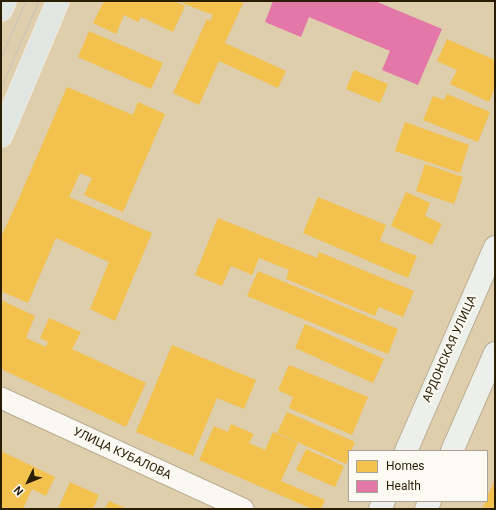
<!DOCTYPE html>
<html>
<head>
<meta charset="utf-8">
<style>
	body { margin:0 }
	#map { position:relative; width:496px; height:510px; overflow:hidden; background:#deceac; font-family:Roboto,sans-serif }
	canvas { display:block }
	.frame { position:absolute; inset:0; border:2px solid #291e04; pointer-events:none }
	.legend { position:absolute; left:348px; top:450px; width:140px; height:52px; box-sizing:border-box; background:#fdfaf4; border:1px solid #a8a294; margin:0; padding:5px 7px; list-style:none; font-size:12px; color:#291e04 }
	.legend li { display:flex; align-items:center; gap:8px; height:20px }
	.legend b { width:20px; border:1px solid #a8a294 }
	.north { position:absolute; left:8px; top:462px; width:40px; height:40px; -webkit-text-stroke:3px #fdfaf4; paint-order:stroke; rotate:227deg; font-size:11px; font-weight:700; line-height:16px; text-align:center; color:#291e04 }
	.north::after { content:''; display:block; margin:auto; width:14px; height:18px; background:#291e04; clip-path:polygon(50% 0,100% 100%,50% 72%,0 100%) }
</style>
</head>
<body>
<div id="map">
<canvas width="496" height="510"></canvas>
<div class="frame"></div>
<ul class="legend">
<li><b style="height:11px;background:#f2c14e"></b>Homes</li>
<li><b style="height:11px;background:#e377a8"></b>Health</li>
</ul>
<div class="north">N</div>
</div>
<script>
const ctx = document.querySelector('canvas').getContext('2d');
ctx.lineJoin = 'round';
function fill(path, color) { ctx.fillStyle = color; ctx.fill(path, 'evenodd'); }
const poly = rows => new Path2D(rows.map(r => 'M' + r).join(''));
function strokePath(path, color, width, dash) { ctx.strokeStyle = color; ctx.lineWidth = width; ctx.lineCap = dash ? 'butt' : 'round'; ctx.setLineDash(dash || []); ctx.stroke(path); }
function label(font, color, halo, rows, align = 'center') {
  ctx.font = font + ' Roboto,sans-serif'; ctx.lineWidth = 4; ctx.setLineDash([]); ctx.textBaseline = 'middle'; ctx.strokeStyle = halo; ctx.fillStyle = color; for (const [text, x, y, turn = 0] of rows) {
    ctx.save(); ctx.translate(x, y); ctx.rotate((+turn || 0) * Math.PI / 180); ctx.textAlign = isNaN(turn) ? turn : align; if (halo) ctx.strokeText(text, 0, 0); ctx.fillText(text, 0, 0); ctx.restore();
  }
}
const homes = poly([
	[104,1,174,1,185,6,173,32,141,17,138,22,124,15,116,34,93,23],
	[177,1,244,1,225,43,286,71,278,88,219,61,199,105,173,93,207,19,210,21,213,15],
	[89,31,163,63,151,89,78,57],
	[447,39,495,60,495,87,489,102,450,84,457,70,437,61],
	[354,70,388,84,380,103,346,89],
	[67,87,133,115,138,102,165,114,123,212,84,195,92,178,80,173,69,197,152,233,115,321,90,309,109,262,56,238,28,303,1,291,1,237,19,198],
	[447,94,490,112,478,142,423,120,433,96,444,100],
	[405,122,469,145,460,173,395,151],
	[425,164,463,177,454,204,416,191],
	[406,192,430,203,425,216,442,224,432,245,391,226],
	[318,197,386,225,380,241,417,256,408,278,303,233],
	[218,218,317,258,319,252,414,291,403,317,379,307,375,316,286,279,289,270,259,258,252,275,231,266,222,286,195,275],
	[258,271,398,329,388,354,247,296],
	[1,300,35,316,26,338,46,347,48,342,40,338,49,318,81,332,72,349,146,383,126,427,1,369],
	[305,324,384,359,373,383,295,348],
	[172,345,256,380,244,409,217,398,193,456,136,432],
	[289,365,368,397,352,435,289,408,293,397,278,390],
	[287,412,355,442,351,451,349,451,349,456,346,464,277,433],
	[231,424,254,434,249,443,265,450,273,432,298,443,281,481,325,500,321,509,312,509,199,460,214,426,228,432],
	[306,449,344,466,335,487,296,470],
	[1,451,55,477,46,496,32,489,23,509,1,509],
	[495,479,495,509,482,509,486,501,487,501,487,497],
	[70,482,99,495,93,509,58,509],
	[109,501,128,509,105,509]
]);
const health = poly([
	[273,1,375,1,442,29,418,85,382,70,390,51,309,17,301,37,265,22]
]);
const street = poly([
	[1,398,243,509]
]);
const secondary = poly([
	[406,451,495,247],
	[452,451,495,353],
	[380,509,384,501],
	[426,509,430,501]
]);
const primary = poly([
	[1,10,5,1],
	[1,136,58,1]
]);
const tram = poly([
	[1,58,26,1],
	[1,89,39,1]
]);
const streetNames = [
	["АРДОНСКАЯ УЛИЦА",450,349,-66],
	["УЛИЦА КУБАЛОВА",122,454,25]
];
fill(homes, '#f2c14e');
fill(health, '#e377a8');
strokePath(street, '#b8ac90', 23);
strokePath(secondary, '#b8ac90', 24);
strokePath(primary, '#f0e9da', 24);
strokePath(street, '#faf8f3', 21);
strokePath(secondary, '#edefea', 22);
strokePath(primary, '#e0e6e2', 22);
strokePath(tram, '#c7c2b9', 1);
label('12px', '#291e04', '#fdfaf4', streetNames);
</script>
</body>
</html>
